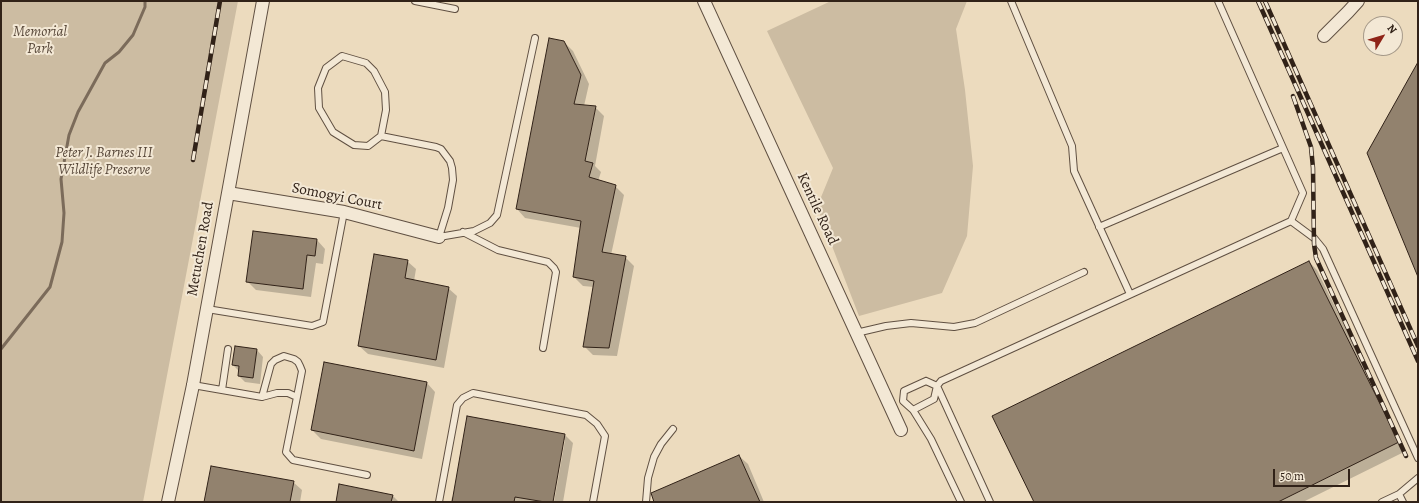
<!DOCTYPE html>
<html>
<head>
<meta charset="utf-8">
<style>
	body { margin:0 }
	#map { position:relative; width:1419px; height:503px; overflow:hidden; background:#ecdbbe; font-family:Alegreya,serif }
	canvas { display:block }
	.frame { position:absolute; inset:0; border:2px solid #312218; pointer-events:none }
	.north { position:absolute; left:1363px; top:16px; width:40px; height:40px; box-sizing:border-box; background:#f3e8d5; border:1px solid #a59989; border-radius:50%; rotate:52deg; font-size:11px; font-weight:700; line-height:16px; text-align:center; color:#312218 }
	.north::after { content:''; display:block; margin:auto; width:14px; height:18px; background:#8f2418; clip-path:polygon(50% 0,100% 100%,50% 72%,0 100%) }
	.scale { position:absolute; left:1273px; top:469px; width:77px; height:18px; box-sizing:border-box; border:2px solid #312218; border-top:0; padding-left:5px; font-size:12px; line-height:14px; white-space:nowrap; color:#312218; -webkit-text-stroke:3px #f3e8d5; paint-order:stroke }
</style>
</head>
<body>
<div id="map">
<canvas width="1419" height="503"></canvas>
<div class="frame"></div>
<div class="north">N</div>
<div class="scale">50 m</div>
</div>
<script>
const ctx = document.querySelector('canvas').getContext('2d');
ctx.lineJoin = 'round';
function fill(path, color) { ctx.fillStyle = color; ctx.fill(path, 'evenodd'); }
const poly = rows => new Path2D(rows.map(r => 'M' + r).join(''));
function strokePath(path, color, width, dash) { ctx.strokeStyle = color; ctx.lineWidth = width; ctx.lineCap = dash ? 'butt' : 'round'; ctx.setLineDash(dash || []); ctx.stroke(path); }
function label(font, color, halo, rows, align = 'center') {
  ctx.font = font + ' Alegreya,serif'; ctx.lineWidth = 4; ctx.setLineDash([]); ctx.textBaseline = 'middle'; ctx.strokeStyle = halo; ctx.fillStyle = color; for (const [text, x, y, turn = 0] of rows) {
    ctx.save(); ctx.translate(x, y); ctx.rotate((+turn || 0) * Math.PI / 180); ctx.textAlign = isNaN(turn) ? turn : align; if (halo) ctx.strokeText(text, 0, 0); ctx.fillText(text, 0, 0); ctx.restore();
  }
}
const green = poly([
	[1,1,238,1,143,502,1,502],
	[831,1,967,1,956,29,965,90,973,166,967,236,942,293,859,316,817,207,833,168,767,31]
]);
const shadow = poly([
	[564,42,573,51,589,84,584,106,595,107,604,116,595,166,601,172,598,181,615,186,624,195,611,255,625,257,634,266,617,356,593,355,584,346,594,287,583,286,574,277,581,228,525,218,517,209],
	[317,240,325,249,323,264,316,263,311,297,256,290,247,281],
	[407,261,416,269,414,281,448,288,457,296,444,368,368,354,359,346],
	[1309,262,1317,270,1406,451,1303,502,1035,502],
	[257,350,263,357,260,384,245,382,239,376,239,371,233,365],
	[427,383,435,392,422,459,321,439,312,430],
	[564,434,573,443,563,502,554,502,565,440,563,440,552,502,451,502,452,497,454,498],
	[739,456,748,464,764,502,656,502],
	[293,482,302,490,300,502,205,502],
	[392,495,399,502,337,502]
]);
const stream = poly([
	[1,349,50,287,62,242,64,213,61,179,69,135,78,112,105,63,119,52,133,35,145,7,145,1]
]);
const building = poly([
	[549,38,564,41,581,75,574,104,596,106,585,161,593,163,589,177,616,185,602,252,626,256,609,348,583,347,594,281,573,277,581,221,516,209,549,38],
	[1418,62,1418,277,1367,153,1418,62],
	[253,231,317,239,315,256,307,255,303,289,246,282,253,231],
	[374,254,408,260,405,278,449,287,436,360,358,346,374,254],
	[1309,261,1399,442,1278,502,1034,502,992,416,1309,261],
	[235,346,257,349,253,378,238,376,239,366,232,365,235,346],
	[324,362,427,382,414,451,311,430,324,362],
	[467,416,565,434,553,502,545,502,515,497,514,502,452,502,467,416],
	[739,455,760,502,654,502,651,493,739,455],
	[211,466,294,481,290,502,204,502,211,466],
	[339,484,393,495,391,502,336,502,339,484]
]);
const service = poly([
	[415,1,455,9],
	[1011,1,1072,146,1074,171,1130,294],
	[381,136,386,110,385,92,374,71,366,63,342,56,326,68,318,88,319,108,333,132,354,145,368,146,381,136,436,147,441,149,450,161,452,168,453,180,448,208,439,237,474,231,490,223,497,215,535,38],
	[1291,221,1314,238,1323,249,1418,458],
	[1099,227,1283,148],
	[463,232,498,250,548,262,554,268,556,272,543,348],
	[207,309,312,326,323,322,344,212],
	[856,333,886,326,911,323,954,327,975,323,1084,272],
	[926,381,937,386,934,399,913,410,903,401,904,391,926,381],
	[193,385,262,397,277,393,288,393,297,397,286,452,293,460,367,475],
	[222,390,228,349],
	[262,397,271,364,275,360,284,356,294,359,298,362,300,366,302,371,297,397],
	[913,410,931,439,961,502],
	[1399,494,1403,502],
	[439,502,457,405,463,398,473,393,586,415,597,424,605,436,593,502],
	[646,502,648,478,654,457,661,444,673,429],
	[990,502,937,386,941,381,1291,221,1303,193,1218,1],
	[1382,502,1399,494,1418,478]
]);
const minor = poly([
	[704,1,901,430],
	[1324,36,1348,12,1358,1],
	[228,193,344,212,439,237],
	[168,502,193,385,263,1]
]);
const rail = poly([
	[1258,1,1418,361],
	[1265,1,1418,346],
	[1293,96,1311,147,1313,168,1314,244,1316,258,1406,456],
	[193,160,220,1]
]);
const parkNames = [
	["Memorial",40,32],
	["Park",40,49],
	["Peter J. Barnes III",104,153],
	["Wildlife Preserve",104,170]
];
const streetNames = [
	["Somogyi Court",337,197,11],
	["Kentile Road",817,209,65],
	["Metuchen Road",201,249,-80]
];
fill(green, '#ccbca2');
fill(shadow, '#0003');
strokePath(stream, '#7b6b5a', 3);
fill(building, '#92826e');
strokePath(building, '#312218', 1);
strokePath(service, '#605042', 8);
strokePath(minor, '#605042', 14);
strokePath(service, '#f3e8d5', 6);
strokePath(minor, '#f3e8d5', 12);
strokePath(rail, '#312218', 4.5);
strokePath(rail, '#f3e8d5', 3, [9]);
label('italic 15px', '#58483a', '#f3e8d5', parkNames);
label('15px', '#312218', '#f3e8d5', streetNames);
</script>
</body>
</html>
